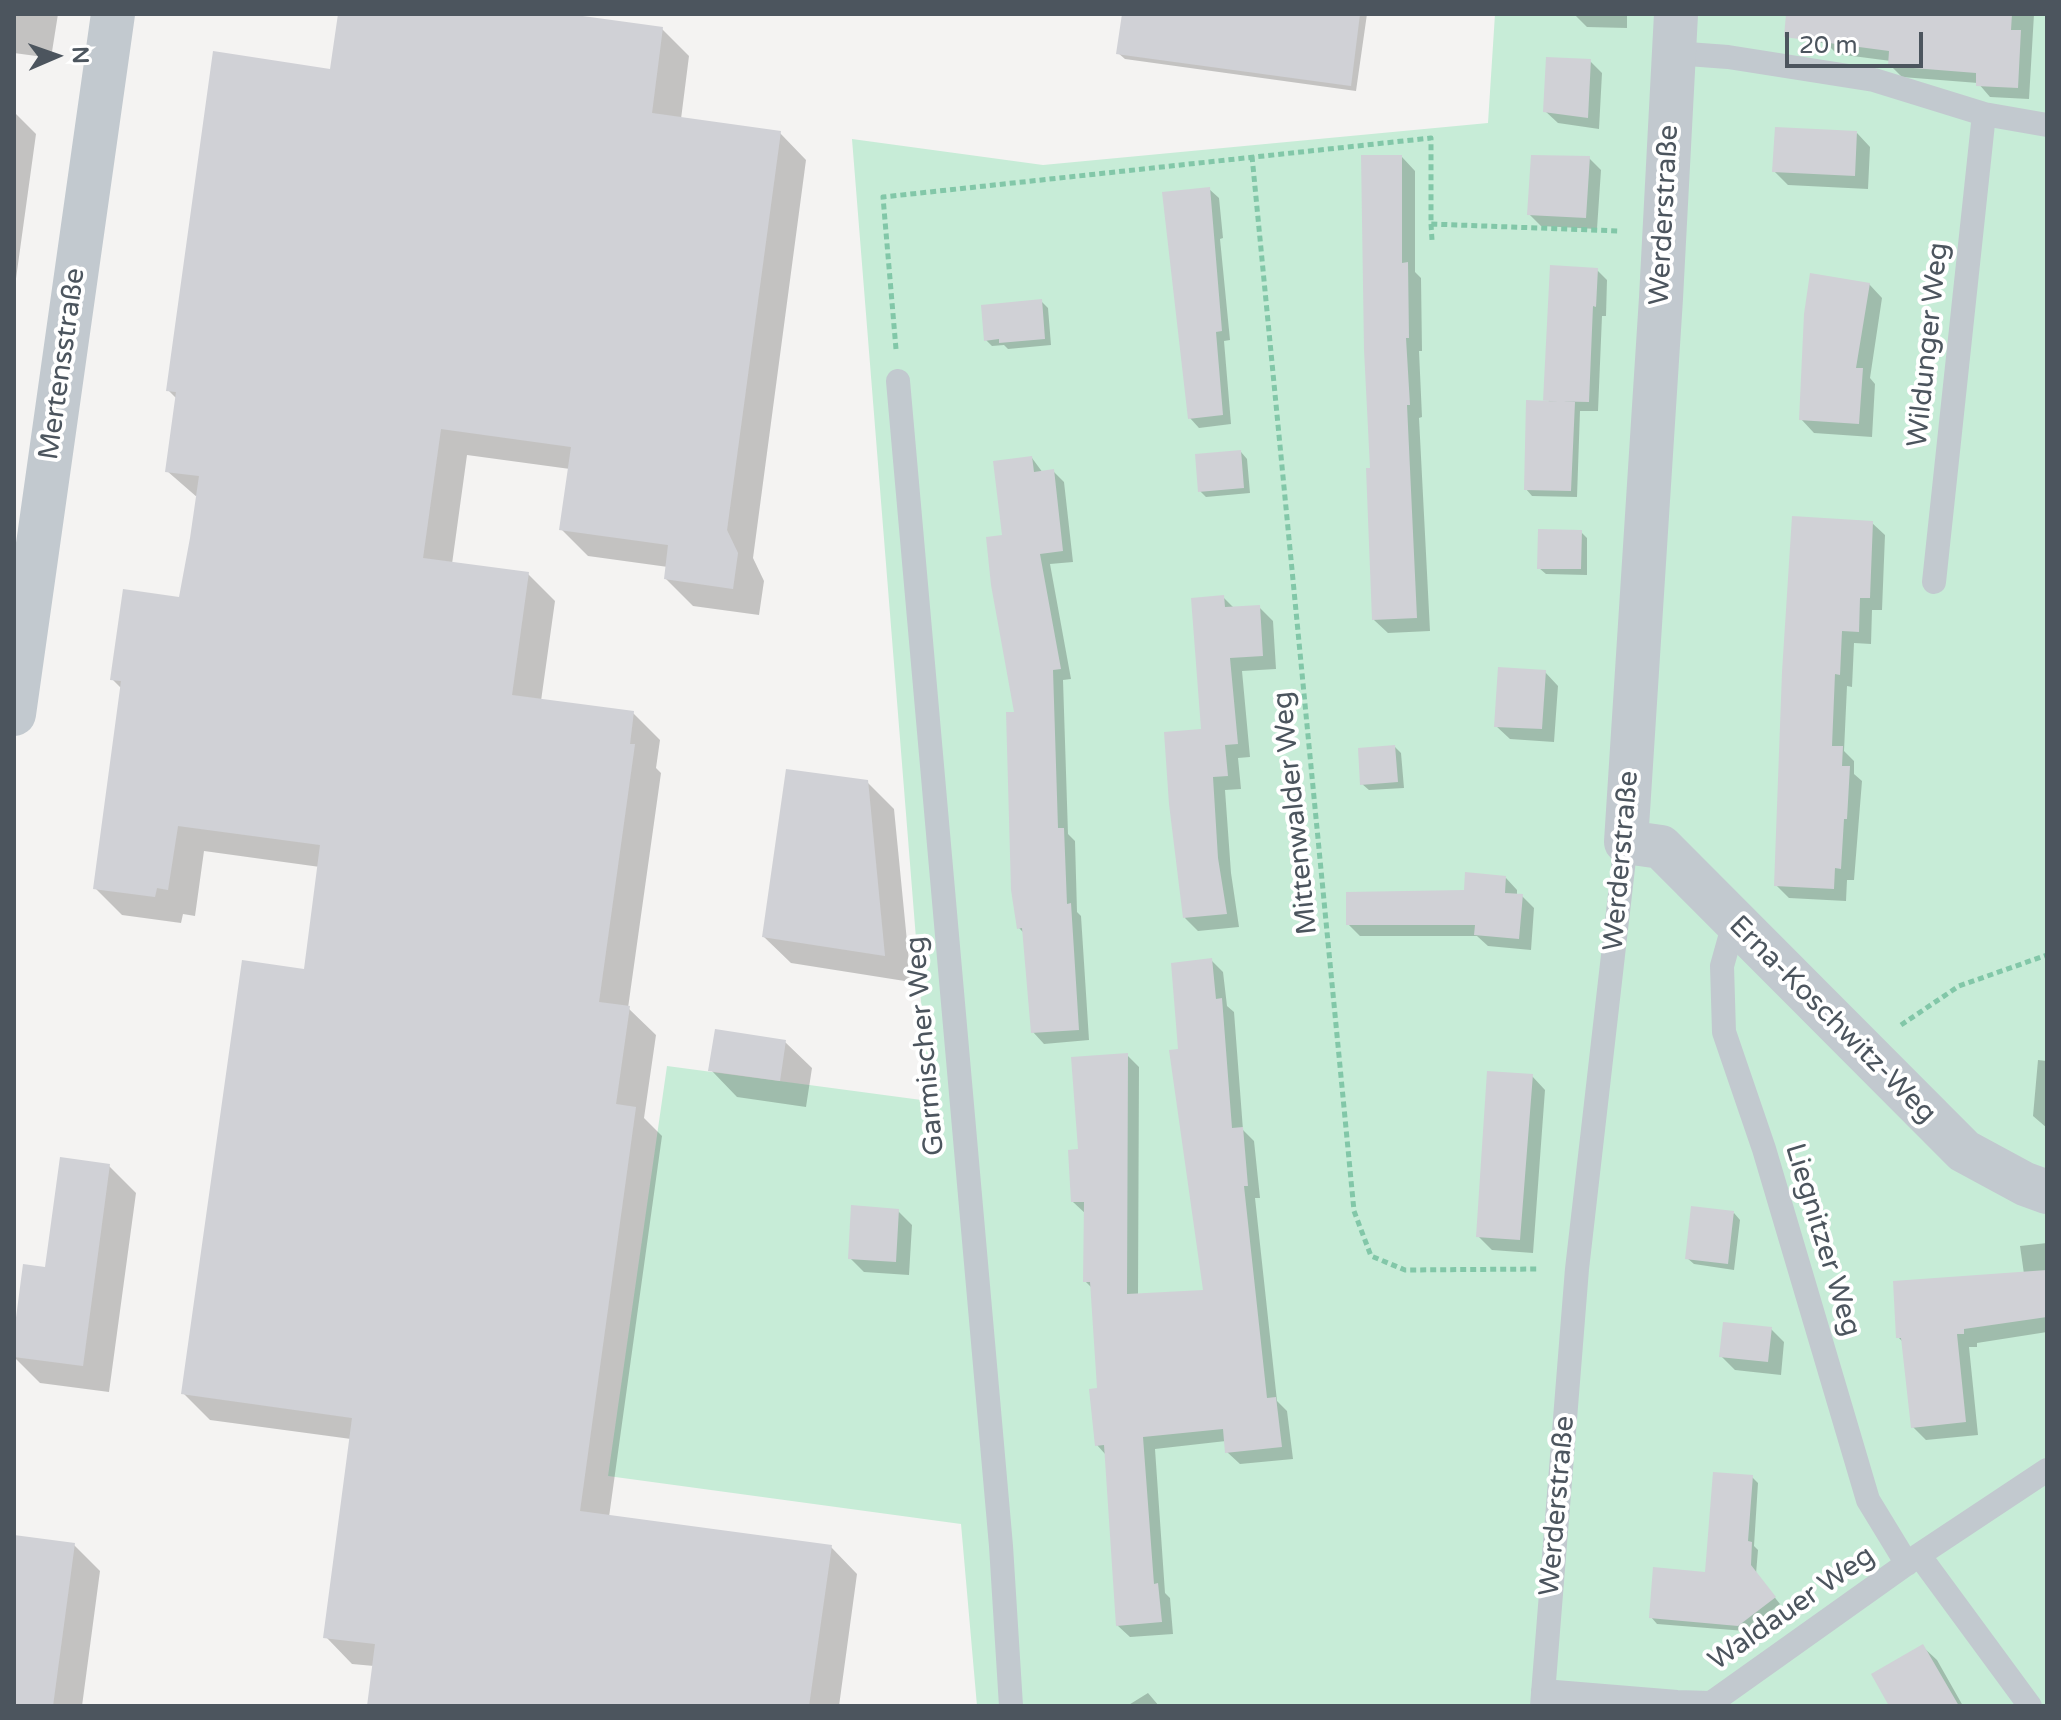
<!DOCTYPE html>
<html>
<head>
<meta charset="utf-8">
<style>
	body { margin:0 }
	#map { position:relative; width:2061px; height:1720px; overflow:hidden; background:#f4f3f2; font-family:"Varela Round",sans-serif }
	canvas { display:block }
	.frame { position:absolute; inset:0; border:16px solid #4c555e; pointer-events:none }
	.north { position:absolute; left:16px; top:16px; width:80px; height:80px; -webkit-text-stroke:6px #fff; paint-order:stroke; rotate:88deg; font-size:22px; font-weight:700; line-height:32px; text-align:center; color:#4c555e }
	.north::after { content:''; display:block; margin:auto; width:28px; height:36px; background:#4c555e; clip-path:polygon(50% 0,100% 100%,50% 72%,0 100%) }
	.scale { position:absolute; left:1785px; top:32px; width:138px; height:36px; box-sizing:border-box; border:4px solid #4c555e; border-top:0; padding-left:10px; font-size:24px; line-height:28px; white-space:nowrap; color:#4c555e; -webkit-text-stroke:6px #fff; paint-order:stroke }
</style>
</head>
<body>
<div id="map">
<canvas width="2061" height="1720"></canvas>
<div class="frame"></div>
<div class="north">N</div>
<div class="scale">20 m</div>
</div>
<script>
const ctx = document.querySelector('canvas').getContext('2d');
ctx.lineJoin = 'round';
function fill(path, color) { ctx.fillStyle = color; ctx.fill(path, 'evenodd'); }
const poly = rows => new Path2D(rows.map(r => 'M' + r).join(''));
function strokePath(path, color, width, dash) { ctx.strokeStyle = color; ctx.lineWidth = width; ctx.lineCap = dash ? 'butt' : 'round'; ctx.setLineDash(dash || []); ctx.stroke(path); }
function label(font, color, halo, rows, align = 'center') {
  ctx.font = font + ' "Varela Round",sans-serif'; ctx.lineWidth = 8; ctx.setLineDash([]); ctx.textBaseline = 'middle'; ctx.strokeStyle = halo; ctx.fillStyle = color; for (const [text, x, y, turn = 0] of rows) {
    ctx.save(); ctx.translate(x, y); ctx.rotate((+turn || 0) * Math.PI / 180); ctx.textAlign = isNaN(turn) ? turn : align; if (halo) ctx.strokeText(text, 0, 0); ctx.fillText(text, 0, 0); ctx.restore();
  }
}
const green = poly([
	[1495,14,2047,14,2047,1706,977,1706,961,1524,608,1476,667,1066,929,1101,852,139,1043,165,1488,123]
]);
const shadow = poly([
	[14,14,58,14,51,58,14,53],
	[340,14,554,14,662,29,689,56,681,119,780,133,806,160,753,558,764,581,759,615,693,606,666,579,668,567,588,556,561,529,570,469,467,455,452,564,528,574,555,601,541,701,633,713,660,740,656,768,661,773,628,1008,656,1035,644,1118,662,1136,609,1517,831,1547,857,1574,839,1706,369,1706,374,1666,352,1664,326,1637,351,1439,210,1420,183,1393,306,971,320,867,204,851,195,916,183,914,181,923,122,915,95,888,122,689,112,679,181,599,198,498,167,471,177,399,168,390,331,71],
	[1124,14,1367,14,1356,91,1125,59,1118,53],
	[1574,14,1627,14,1627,28,1587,27],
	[1806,14,2034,14,2029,99,1990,97,1978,83,1902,77,1890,65,1891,61,1837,54,1827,44,1816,42,1803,30],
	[1590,61,1602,73,1599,129,1558,123,1545,111],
	[14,112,36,134,14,293],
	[1857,133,1870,147,1868,189,1788,185,1774,171],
	[1402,157,1415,171,1415,272,1421,278,1422,351,1419,351,1422,417,1419,418,1430,631,1388,633,1374,620,1373,470],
	[1589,158,1601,170,1597,229,1541,226,1529,214],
	[1209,189,1219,198,1223,238,1220,239,1230,340,1224,341,1231,424,1199,428,1190,418],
	[1597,270,1607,280,1606,316,1602,316,1598,411,1580,411,1577,497,1532,496,1526,489,1548,403],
	[1869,284,1882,298,1870,378,1875,384,1872,437,1814,433,1801,419],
	[1041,301,1048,308,1051,345,1008,349,1004,345,992,346,986,340],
	[1241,452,1247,459,1250,493,1206,497,1200,491],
	[1032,458,1043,473,1053,471,1064,482,1073,562,1050,564,1071,679,1063,680,1068,834,1075,841,1077,912,1081,916,1089,1040,1044,1044,1033,1032,1025,934,1019,928,1017,714,1005,537],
	[1872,523,1885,535,1882,610,1872,610,1871,644,1854,643,1852,687,1847,686,1844,751,1854,761,1854,774,1862,781,1854,880,1847,880,1846,901,1789,898,1776,885,1784,672],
	[1581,532,1587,538,1587,575,1546,574,1539,568],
	[1223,597,1235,609,1259,607,1273,621,1276,669,1242,671,1250,757,1238,758,1241,789,1225,790,1231,873,1239,927,1198,931,1185,918,1203,731],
	[1545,672,1558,686,1554,742,1510,739,1496,726],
	[1395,747,1401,753,1404,788,1369,790,1362,784],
	[867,782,894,809,911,982,791,963,764,937],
	[1506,878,1517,890,1517,896,1522,896,1534,908,1531,950,1488,946,1477,936,1360,936,1348,924],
	[1211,960,1223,972,1227,1006,1234,1012,1243,1130,1254,1141,1260,1198,1255,1198,1277,1401,1287,1411,1293,1459,1240,1464,1227,1452,1226,1441,1155,1449,1165,1593,1170,1598,1173,1634,1130,1637,1117,1625,1106,1455,1097,1445,1099,1390,1092,1288,1085,1281,1086,1214,1073,1202,1080,1151,1127,1055,1139,1067,1138,1296,1205,1292,1180,1051],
	[785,1042,812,1068,806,1107,737,1097,711,1070],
	[2038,1060,2047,1061,2047,1128,2033,1116],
	[1532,1076,1545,1090,1533,1253,1492,1250,1478,1236],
	[109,1166,136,1193,109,1392,40,1383,14,1357,14,1348,47,1269],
	[898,1211,912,1225,909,1275,864,1272,850,1258],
	[1734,1213,1740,1220,1734,1270,1694,1264,1687,1258],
	[2047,1243,2047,1332,1977,1343,1977,1347,1969,1347,1978,1435,1926,1440,1913,1427,1903,1342,1898,1337,2024,1274,2020,1246],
	[1771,1329,1784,1342,1781,1375,1735,1370,1721,1356],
	[1752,1477,1758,1483,1754,1546,1758,1550,1756,1574,1780,1604,1745,1631,1657,1624,1651,1617,1707,1574],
	[14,1537,74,1545,100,1571,82,1706,14,1706],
	[1923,1647,1937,1660,1963,1706,1892,1706],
	[1148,1693,1159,1706,1127,1706]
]);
const building = poly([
	[338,14,568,14,663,27,652,113,781,131,727,530,738,553,733,589,664,579,668,545,559,530,571,447,441,429,423,558,529,572,512,695,634,711,630,744,635,744,599,1002,630,1006,616,1104,636,1107,580,1511,832,1545,809,1706,367,1706,375,1644,323,1638,352,1418,181,1394,242,960,304,969,320,845,178,826,168,890,157,888,155,897,93,889,121,681,110,680,123,589,179,597,190,538,199,476,165,472,176,392,166,391,213,51,330,69],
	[1122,14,1360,14,1351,86,1116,54],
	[1786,14,2012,14,2011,30,2021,30,2018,88,1976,86,1976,73,1888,66,1889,51,1784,37],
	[1546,57,1591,59,1588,118,1543,112],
	[1775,127,1857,131,1855,176,1772,172],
	[1361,155,1402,155,1402,263,1408,262,1409,338,1406,338,1410,405,1407,405,1417,618,1372,620,1366,468,1370,468,1364,350],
	[1531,155,1590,156,1586,218,1527,215],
	[1210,187,1222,331,1216,332,1223,415,1188,419,1162,192],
	[1550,265,1598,268,1596,307,1593,306,1589,402,1543,401],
	[1810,273,1870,283,1856,368,1863,368,1859,424,1799,420,1804,314],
	[1042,299,1045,339,999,343,999,339,984,341,981,305],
	[1526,400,1575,402,1571,491,1524,490],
	[1241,450,1244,488,1198,492,1195,454],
	[1032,456,1034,472,1054,469,1063,551,1040,554,1061,669,1053,670,1058,828,1064,828,1067,904,1071,903,1079,1030,1031,1033,1022,928,1017,929,1011,890,1006,712,1014,712,991,585,986,537,1002,535,993,461],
	[1792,516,1873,521,1870,598,1860,598,1859,632,1842,631,1840,675,1835,674,1832,746,1843,746,1842,766,1850,766,1847,819,1844,819,1841,869,1835,868,1834,889,1774,886,1782,672],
	[1538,529,1582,530,1581,569,1537,569],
	[1224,595,1225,607,1260,605,1263,656,1230,658,1238,744,1225,745,1228,776,1213,777,1218,858,1227,914,1183,918,1169,804,1164,732,1201,729,1191,598],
	[1498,667,1546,670,1542,729,1494,727],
	[1395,745,1398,782,1360,785,1358,748],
	[786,769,868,780,885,956,762,937],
	[1465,872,1506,876,1505,893,1523,894,1519,939,1474,935,1475,925,1346,925,1346,892,1464,890],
	[1212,958,1216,999,1222,998,1232,1128,1243,1127,1248,1186,1244,1186,1267,1398,1276,1397,1282,1447,1225,1453,1223,1429,1143,1437,1154,1584,1158,1583,1162,1622,1116,1626,1104,1445,1095,1446,1089,1389,1097,1388,1090,1282,1083,1282,1084,1202,1071,1202,1068,1150,1078,1149,1071,1057,1128,1053,1127,1294,1203,1290,1169,1050,1178,1049,1171,963],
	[715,1029,786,1040,780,1081,708,1071],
	[1487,1071,1533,1074,1520,1240,1476,1237],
	[60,1157,110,1164,83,1366,14,1357,14,1333,23,1264,45,1267],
	[851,1205,899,1209,896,1262,848,1259],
	[1691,1206,1734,1211,1728,1264,1685,1259],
	[2047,1270,2047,1317,1964,1329,1964,1334,1957,1334,1966,1422,1911,1428,1901,1338,1896,1338,1893,1281],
	[1723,1322,1772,1327,1768,1362,1719,1357],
	[1713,1472,1753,1475,1748,1541,1752,1542,1751,1565,1776,1597,1738,1626,1649,1618,1653,1567,1705,1572],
	[14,1535,75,1543,53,1706,14,1706],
	[1923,1644,1959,1706,1889,1706,1871,1674]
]);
const path = poly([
	[1252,156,1354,1211,1371,1256,1405,1270,1540,1269],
	[1431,224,1432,240],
	[896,349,883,197,1431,138,1431,224,1618,231],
	[1901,1025,1959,986,2047,955]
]);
const lane = poly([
	[1674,53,1728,57,1874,80,1984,114,2047,125],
	[898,381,1001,1546,1011,1706],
	[1934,582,1984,114],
	[1734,923,1722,966,1724,1032,1764,1149,1868,1500,1907,1564],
	[1919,1555,2030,1706],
	[1543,1691,1677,1702,1711,1703,1919,1555,2047,1470],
	[1542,1706,1577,1269,1626,842]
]);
const street = poly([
	[1676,14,1661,298,1626,842,1661,847,1964,1151,2025,1184,2047,1192],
	[14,714,113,14]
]);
const streetNames = [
	["Werderstraße",1665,215,-87],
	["Wildunger Weg",1929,345,-84],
	["Mertensstraße",63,364,-82],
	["Mittenwalder Weg",1296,813,-96],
	["Werderstraße",1622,861,-85],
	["Erna-Koschwitz-Weg",1832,1020,45],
	["Garmischer Weg",926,1046,-95],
	["Liegnitzer Weg",1822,1240,73],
	["Werderstraße",1558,1506,-85],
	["Waldauer Weg",1792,1609,-35]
];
fill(green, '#c7ecd7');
fill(shadow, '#0003');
fill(building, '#d0d1d6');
strokePath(path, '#82c7a8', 5, [6, 4]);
strokePath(lane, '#c2c9cf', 24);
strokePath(street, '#c2c9cf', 44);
label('28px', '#4c555e', '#fff', streetNames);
</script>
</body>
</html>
